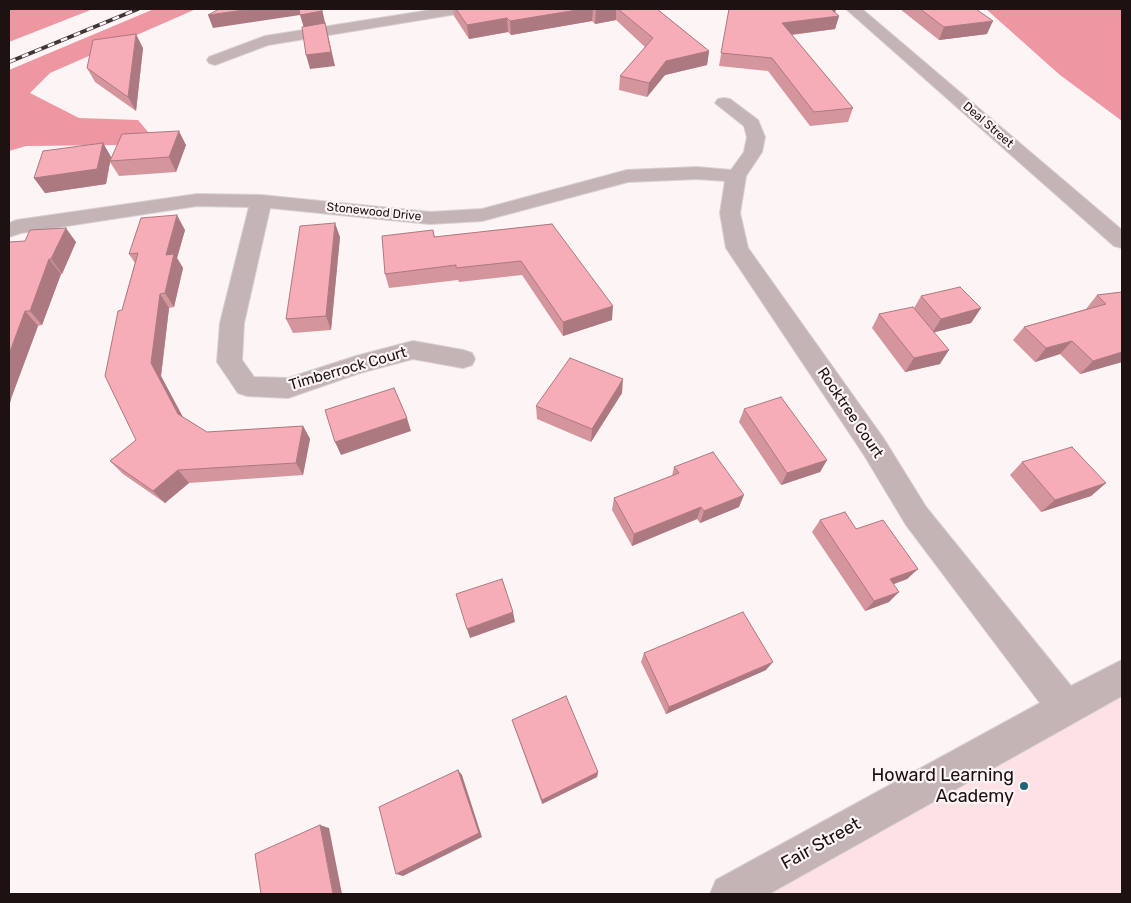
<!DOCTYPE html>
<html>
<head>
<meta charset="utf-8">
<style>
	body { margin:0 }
	#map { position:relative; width:1131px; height:903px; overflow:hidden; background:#fcf4f5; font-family:Rubik,sans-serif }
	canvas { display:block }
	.frame { position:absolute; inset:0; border:10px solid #1d1112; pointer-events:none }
</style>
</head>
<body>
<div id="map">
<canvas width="1131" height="903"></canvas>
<div class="frame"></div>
</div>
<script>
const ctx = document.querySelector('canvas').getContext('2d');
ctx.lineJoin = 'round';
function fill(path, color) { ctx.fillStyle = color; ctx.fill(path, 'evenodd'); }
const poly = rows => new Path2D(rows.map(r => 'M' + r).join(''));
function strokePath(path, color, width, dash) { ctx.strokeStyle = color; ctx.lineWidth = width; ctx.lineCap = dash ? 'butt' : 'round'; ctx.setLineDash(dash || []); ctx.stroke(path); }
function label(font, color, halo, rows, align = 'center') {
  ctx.font = font + ' Rubik,sans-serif'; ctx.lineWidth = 4.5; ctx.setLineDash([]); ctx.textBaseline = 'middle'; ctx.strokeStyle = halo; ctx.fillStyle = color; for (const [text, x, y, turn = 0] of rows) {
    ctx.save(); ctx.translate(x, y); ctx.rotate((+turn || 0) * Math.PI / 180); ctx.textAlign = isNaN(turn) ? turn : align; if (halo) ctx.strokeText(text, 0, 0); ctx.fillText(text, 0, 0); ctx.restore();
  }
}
const built = poly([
	[1122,678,1122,894,730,894]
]);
const forest = poly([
	[9,9,93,9,9,42],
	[154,9,196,9,50,73,30,93,79,118,138,120,149,133,116,145,26,146,9,151,9,70],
	[986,9,1122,9,1122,121,1060,75]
]);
const minor = poly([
	[437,9,470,9,468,12,463,13,268,45,215,65,209,63,207,60,209,57,265,36,437,9],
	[846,9,862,9,1122,230,1122,248,1114,246,846,9],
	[724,98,730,99,758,120,765,137,762,152,746,176,740,213,748,248,884,439,926,507,1071,686,1122,660,1122,696,769,894,710,894,716,880,1040,703,906,525,864,455,726,248,720,213,725,181,697,179,628,182,482,221,430,224,270,208,244,323,242,360,254,377,288,378,356,356,413,341,463,350,472,353,475,359,472,365,463,368,413,359,360,373,288,398,247,396,238,393,217,362,220,323,249,207,197,206,21,233,9,237,9,223,17,220,197,194,261,195,430,212,482,209,627,170,697,167,731,170,744,152,747,137,744,126,715,103,718,99,724,98]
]);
const rail = poly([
	[9,62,138,9]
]);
const wall = poly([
	[453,9,657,9,709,51,707,65,665,75,647,97,619,90,620,76,645,47,616,20,595,24,592,21,511,35,508,32,469,39,454,16],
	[729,9,836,9,835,13,839,16,835,29,792,35,853,108,848,122,810,126,768,71,719,66],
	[900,9,976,9,987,34,939,40],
	[143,48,136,111,95,82,87,68],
	[103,143,111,157,186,145,176,172,119,176,110,162,106,184,45,193,34,178],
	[552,224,612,320,563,336,522,275,459,282,458,280,389,288,385,274,433,230,435,237],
	[185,230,177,258,183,268,174,307,169,308,161,376,183,417,207,432,303,426,310,439,303,475,189,483,165,503,123,474,110,461,136,440,122,310,135,263,129,254],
	[340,237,331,330,293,333,286,319],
	[25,241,76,242,62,274,61,274,42,325,38,326,12,396],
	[1122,292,1122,362,1080,374,1060,354,1035,362,1013,340,1024,327,1086,309,1097,295],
	[921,296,981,308,971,323,934,332,940,364,905,372,872,328,879,314,914,308],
	[622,393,591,442,537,419,536,406],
	[744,409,827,460,820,472,781,485,739,422],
	[1022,462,1106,483,1091,496,1041,512,1010,475],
	[674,467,739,507,700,523,697,519,632,546,612,510,614,498,672,476],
	[820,520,856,529,918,569,907,579,894,584,889,602,865,611,812,532],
	[644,653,766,670,666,714,641,662],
	[512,720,598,772,597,777,542,804]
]);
const shadedWall = poly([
	[251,9,322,9,335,66,310,69,306,55,304,28,300,15,213,28,208,15],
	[583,9,593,9,592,21,511,35,510,21],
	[605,9,616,9,616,20,595,24,596,10],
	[831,9,836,9,834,17,839,16,835,29,779,36,782,23],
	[507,18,508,32,469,39,467,25],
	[993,21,987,34,939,40,944,27],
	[136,34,143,48,136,111,128,97],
	[709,51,707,65,665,75,647,97,649,83,666,61],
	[179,131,186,145,176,172,169,157],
	[103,143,111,157,106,184,45,193,34,178],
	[177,215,185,230,177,258,183,268,174,307,165,293,166,255],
	[335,223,340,237,331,330,326,316],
	[66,228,76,242,62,274,51,259],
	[49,259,61,274,42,325,30,311],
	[160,294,169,308,161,376,188,427,178,414,151,363],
	[613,306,612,320,563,336,563,322],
	[981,308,971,323,932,333,941,319],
	[25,311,38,326,12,396,9,407,9,354],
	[1072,341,1060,354,1035,362,1046,348],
	[949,350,940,364,905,372,914,358],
	[1122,352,1122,362,1080,374,1093,361],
	[623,379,622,393,591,442,592,429],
	[407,418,411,431,341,455,335,442],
	[303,426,310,439,303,475,296,463],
	[827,460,820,472,781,485,787,473],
	[178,470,189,483,165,503,153,491],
	[1106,483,1091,496,1041,512,1055,500],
	[744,495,739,507,700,523,704,511],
	[701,507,697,519,632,546,634,534],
	[918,569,907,579,880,589,890,579],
	[899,592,889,602,865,611,874,601],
	[513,612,515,622,470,638,467,629],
	[773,662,766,670,666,714,669,707],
	[458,770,462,775,482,837,403,876,396,874],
	[598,772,597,777,542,804,542,800],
	[320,825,329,828,342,894,333,894]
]);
const building = poly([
	[219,9,251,9,208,15,219,9],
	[299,9,322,9,322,11,300,15,299,9],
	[456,9,583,9,510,21,507,18,467,25,456,9],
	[594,9,605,9,596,10,594,9],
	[618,9,657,9,709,51,666,61,649,83,620,76,653,38,618,9],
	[729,9,831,9,839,16,782,23,853,108,814,112,772,58,721,53,729,9],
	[920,9,976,9,993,21,944,27,920,9],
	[325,23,331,52,306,55,302,27,325,23],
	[136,34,128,97,87,68,93,40,136,34],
	[179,131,169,157,110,161,122,134,179,131],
	[103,143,97,169,34,178,43,151,103,143],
	[177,215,166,255,174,254,165,293,160,294,151,363,178,414,207,432,303,426,296,463,178,470,153,491,110,461,136,440,105,376,118,311,122,310,138,253,129,254,141,218,177,215],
	[335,223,326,316,286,319,300,226,335,223],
	[552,224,613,306,563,322,521,261,456,268,456,265,385,274,382,236,433,230,434,237,552,224],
	[66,228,51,259,49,259,30,311,25,311,9,354,9,242,25,241,30,230,66,228],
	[960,287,981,308,941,319,921,296,960,287],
	[1122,292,1122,352,1093,361,1072,341,1046,348,1024,327,1106,304,1097,295,1122,292],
	[913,307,949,350,914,358,879,314,913,307],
	[570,358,623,379,592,429,536,406,570,358],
	[394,388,407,418,335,442,325,410,394,388],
	[781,397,827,460,787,473,744,409,781,397],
	[1072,447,1106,483,1055,500,1022,462,1072,447],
	[713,452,744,495,704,511,701,507,634,534,614,498,679,473,674,467,713,452],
	[845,512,856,529,883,520,918,569,890,579,899,592,874,601,820,520,845,512],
	[502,579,513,612,467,629,456,594,502,579],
	[743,612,773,662,669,707,644,653,743,612],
	[566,696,598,772,542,800,512,720,566,696],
	[458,770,479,833,396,874,379,807,458,770],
	[320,825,333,894,261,894,255,854,320,825]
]);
const markers = [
	[1024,786,5,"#236579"]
];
const farStreetnames = [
	["Deal Street",988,125,41],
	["Stonewood Drive",374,212,6]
];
const streetNames = [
	["Timberrock Court",348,369,-16],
	["Rocktree Court",850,413,56]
];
const nearPoinames = [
	["Howard Learning",1014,776],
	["Academy",1014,797]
];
const nearStreetnames = [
	["Fair Street",821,844,-29]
];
fill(built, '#fee1e4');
fill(forest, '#ee96a2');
strokePath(minor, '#d8d0d1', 2);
fill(minor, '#c5b4b5');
strokePath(rail, '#413637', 4);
strokePath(rail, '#fcf4f5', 2.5, [7]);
fill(wall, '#d4959d');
fill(shadedWall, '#ac7980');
fill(building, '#f6adb7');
strokePath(building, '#ac7980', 1);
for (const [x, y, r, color] of markers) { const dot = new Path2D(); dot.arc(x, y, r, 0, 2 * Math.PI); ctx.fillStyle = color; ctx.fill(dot); strokePath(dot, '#fcf4f5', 2); }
label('12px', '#1d1112', '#fcf4f5', farStreetnames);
label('15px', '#1d1112', '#fcf4f5', streetNames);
label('18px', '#1d1112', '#fcf4f5', nearPoinames, 'right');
label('18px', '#1d1112', '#fcf4f5', nearStreetnames);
</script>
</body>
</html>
